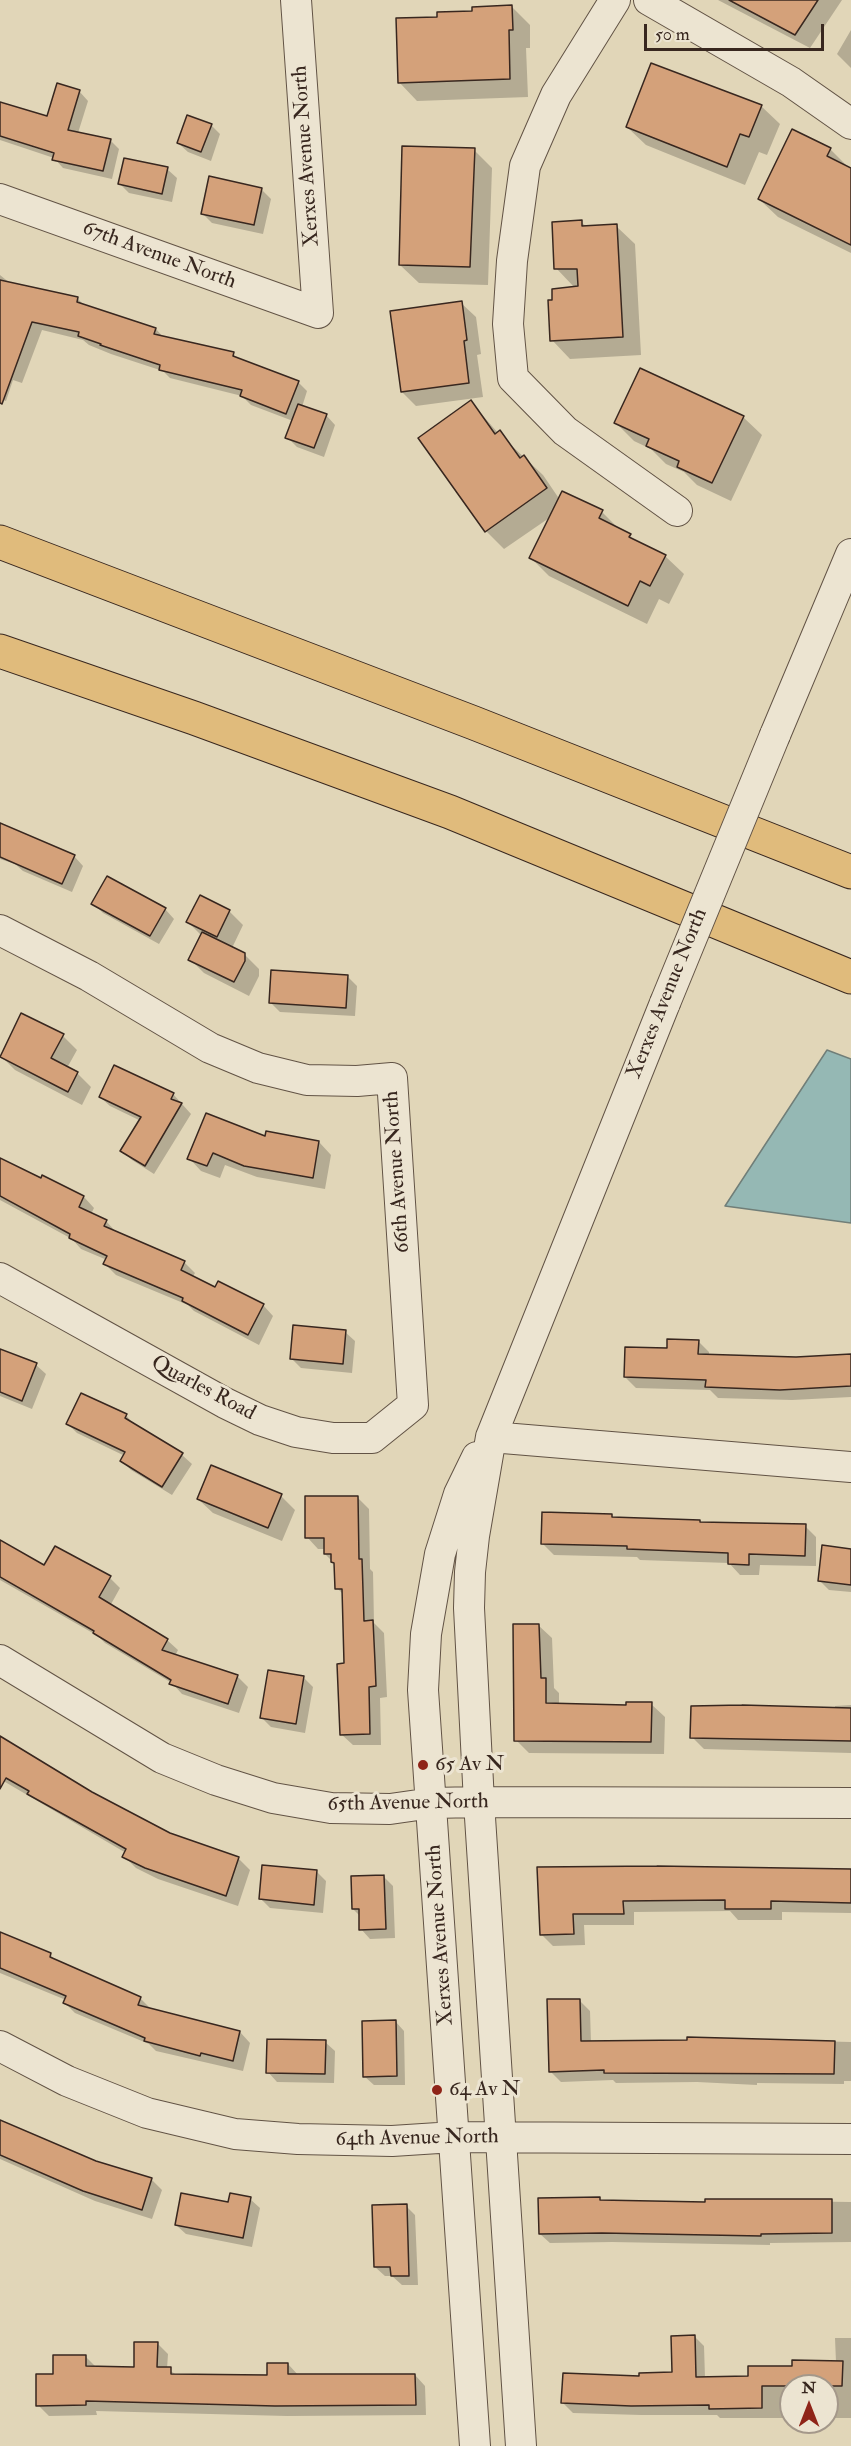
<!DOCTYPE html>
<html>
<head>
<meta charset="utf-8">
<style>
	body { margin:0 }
	#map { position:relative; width:851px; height:2446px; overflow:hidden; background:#e1d6b8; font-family:"IM FELL Double Pica",serif }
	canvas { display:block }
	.north { position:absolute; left:779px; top:2374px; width:60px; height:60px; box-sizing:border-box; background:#ece4d1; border:2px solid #a4988a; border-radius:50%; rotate:0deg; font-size:16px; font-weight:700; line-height:24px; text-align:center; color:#38271f }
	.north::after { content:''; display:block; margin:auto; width:21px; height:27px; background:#8f2418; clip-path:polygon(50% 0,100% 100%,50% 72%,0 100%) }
	.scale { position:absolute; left:644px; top:24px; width:180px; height:27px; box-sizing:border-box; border:3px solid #38271f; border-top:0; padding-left:8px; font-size:18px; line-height:21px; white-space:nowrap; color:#38271f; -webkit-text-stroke:4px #ece4d1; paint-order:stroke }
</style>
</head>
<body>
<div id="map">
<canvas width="851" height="2446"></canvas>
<div class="north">N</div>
<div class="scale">50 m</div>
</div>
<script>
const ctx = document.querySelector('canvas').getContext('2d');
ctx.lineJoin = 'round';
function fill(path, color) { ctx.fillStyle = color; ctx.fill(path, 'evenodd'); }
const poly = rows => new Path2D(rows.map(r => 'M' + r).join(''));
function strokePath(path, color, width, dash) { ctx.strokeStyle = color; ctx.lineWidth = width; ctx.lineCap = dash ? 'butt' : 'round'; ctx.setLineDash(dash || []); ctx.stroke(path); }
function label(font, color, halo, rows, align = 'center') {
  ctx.font = font + ' "IM FELL Double Pica",serif'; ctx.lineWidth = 6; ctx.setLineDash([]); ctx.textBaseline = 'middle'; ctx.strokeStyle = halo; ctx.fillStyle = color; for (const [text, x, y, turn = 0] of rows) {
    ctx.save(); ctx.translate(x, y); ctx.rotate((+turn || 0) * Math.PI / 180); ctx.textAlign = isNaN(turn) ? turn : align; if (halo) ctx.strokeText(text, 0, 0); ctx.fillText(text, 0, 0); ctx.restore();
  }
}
const water = poly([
	[827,1050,851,1059,851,1223,725,1206,827,1050]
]);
const shadow = poly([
	[718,0,842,0,810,48],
	[511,6,530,25,530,48,526,48,528,97,417,101,399,82,474,12],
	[851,30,851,68,837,54],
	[79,91,88,101,78,133,110,140,119,149,112,179,63,168,54,158,0,140,0,136,60,156,61,154,0,133,0,103,48,118],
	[761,106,780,124,767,155,759,152,745,185,646,145,627,127],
	[211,125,220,134,211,161,188,152,178,143],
	[830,149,851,170,851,253,778,217,759,199],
	[474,150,492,168,488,285,419,283,400,265],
	[167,169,177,178,172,202,129,193,120,184],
	[261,189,271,199,263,234,212,223,202,213],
	[581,222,587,227,616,226,635,244,641,355,570,359,552,340,575,288,556,268],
	[0,275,11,284,78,299,85,306,156,329,164,338,233,354,239,360,298,382,307,391,302,407,326,415,335,425,324,457,297,447,287,437,293,421,251,405,242,396,170,378,163,371,111,354,89,345,83,340,42,330,22,383,13,380,6,401,0,399],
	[461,303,476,317,481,354,477,355,483,397,416,406,402,392],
	[471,402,498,433,543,475,560,500,602,512,621,531,637,542,665,556,684,574,669,604,659,599,647,624,549,576,531,558,552,516,504,549,486,531],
	[743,417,762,435,731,501,697,485,684,472,666,464,651,449,634,441,616,423],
	[0,822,11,829,74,856,83,866,72,892,23,871,15,864,0,859],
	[93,903,165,909,174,919,159,944,103,913],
	[229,911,243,925,232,948,244,954,259,969,259,976,249,996,204,973,190,959,202,936,188,922],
	[347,976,357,986,355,1016,280,1012,271,1003],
	[63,1036,77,1050,67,1068,77,1073,91,1087,82,1105,15,1070,1,1056],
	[173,1094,191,1114,154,1174,132,1160,122,1151,141,1121,110,1106,100,1097],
	[266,1138,319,1142,331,1155,325,1189,257,1177,225,1165,220,1178,201,1171,189,1158],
	[0,1160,41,1180,43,1177,84,1197,94,1208,91,1214,106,1221,116,1232,184,1262,195,1273,192,1278,215,1289,263,1305,273,1316,259,1345,194,1311,188,1305,116,1275,105,1264,107,1260,81,1249,72,1239,0,1200],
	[345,1332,355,1341,352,1373,301,1368,292,1359],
	[698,1341,709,1352,709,1356,796,1359,851,1355,851,1397,792,1400,718,1398,710,1390,636,1388,625,1377,668,1349],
	[0,1350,36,1365,46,1374,32,1409,0,1396],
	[126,1415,135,1426,182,1455,192,1464,172,1495,131,1470,122,1461,125,1456,77,1433,68,1424],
	[281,1496,295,1510,282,1541,213,1513,198,1499],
	[357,1497,369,1509,370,1569,373,1572,374,1623,384,1633,387,1697,380,1698,381,1745,353,1745,341,1734,345,1665,344,1595,337,1588,336,1565,325,1554,325,1549,318,1549,307,1537],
	[611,1516,614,1518,701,1524,805,1526,816,1537,816,1566,760,1565,759,1575,740,1575,729,1563,640,1560,637,1557,554,1555,543,1544],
	[0,1542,45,1567,110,1578,120,1588,110,1606,167,1640,178,1650,175,1656,237,1676,248,1687,239,1713,182,1694,172,1683,105,1643,98,1636,0,1580],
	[851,1550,851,1592,829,1590,819,1580],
	[538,1625,552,1638,554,1688,559,1693,559,1705,627,1706,651,1704,665,1717,664,1754,529,1753,516,1740],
	[303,1677,313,1687,305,1733,271,1727,261,1717],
	[851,1705,851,1753,704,1749,692,1737,835,1709,835,1706],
	[0,1738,29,1758,169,1835,238,1858,250,1870,238,1906,158,1879,136,1868,124,1856,126,1853,0,1779],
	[539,1869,851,1870,851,1913,782,1912,782,1920,738,1920,730,1911,634,1912,634,1925,584,1925,585,1945,553,1946,541,1934],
	[317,1872,326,1881,323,1913,270,1908,260,1898],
	[384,1877,393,1886,395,1938,370,1939,361,1929,360,1916,353,1909],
	[0,1934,50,1955,59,1963,140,1998,151,2009,240,2032,250,2043,243,2071,156,2051,149,2044,75,2013,65,2003,66,2000,0,1973],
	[579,2000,590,2011,591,2043,688,2041,688,2038,851,2042,851,2081,844,2081,844,2084,757,2083,757,2085,697,2082,616,2083,613,2080,561,2082,551,2072],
	[395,2021,404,2031,405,2085,374,2085,364,2076],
	[325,2042,335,2051,334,2083,277,2082,268,2072],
	[0,2121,95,2162,151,2179,162,2190,152,2219,95,2201,0,2159],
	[250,2199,260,2208,252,2247,186,2234,176,2225,229,2204],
	[599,2199,602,2201,706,2203,706,2200,851,2202,851,2242,770,2243,770,2245,612,2242,550,2243,540,2234],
	[406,2206,415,2215,418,2285,402,2285,392,2276,385,2276,375,2267],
	[694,2336,704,2346,705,2378,749,2378,793,2367,836,2362,835,2338,851,2338,851,2418,827,2418,827,2386,791,2386,791,2418,720,2418,717,2415,641,2415,573,2413,563,2403,641,2378,673,2374],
	[157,2343,168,2354,167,2369,177,2375,268,2377,288,2364,299,2376,415,2375,425,2386,426,2415,287,2416,96,2411,97,2415,49,2416,38,2405,55,2375,85,2356,97,2368,135,2368]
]);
const building = poly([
	[729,0,818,0,795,35,729,0],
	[512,5,513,30,509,30,510,79,398,83,396,18,437,17,437,12,472,11,472,7,512,5],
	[651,63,762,105,749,137,740,134,727,167,626,127,651,63],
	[57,83,80,90,68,130,111,139,103,171,52,160,54,153,0,136,0,102,47,116,57,83],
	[187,115,212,124,201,152,177,143,187,115],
	[792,129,831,148,827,156,851,168,851,245,758,199,792,129],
	[402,146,475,148,470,267,399,265,402,146],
	[124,158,168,167,162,194,118,184,124,158],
	[209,176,262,188,254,225,201,214,209,176],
	[582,220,582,226,617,224,623,337,550,341,548,300,552,300,552,289,578,286,577,269,554,269,552,222,582,220],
	[0,280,78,297,77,302,156,328,154,334,234,352,233,356,299,381,286,414,240,396,242,390,159,370,160,365,100,345,101,344,78,336,79,332,32,322,2,404,0,403,0,280],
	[462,301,467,340,464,341,469,383,401,392,390,311,462,301],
	[640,368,744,416,712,483,677,467,679,461,646,446,649,439,614,423,640,368],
	[471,400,495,434,500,430,520,458,524,455,547,488,485,532,418,438,471,400],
	[298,404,327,414,314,448,285,438,298,404],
	[562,491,603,510,599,518,631,534,629,537,666,555,650,586,640,581,628,606,529,558,562,491],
	[0,823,75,855,62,884,0,857,0,823],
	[107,876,166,908,150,936,91,904,107,876],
	[200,895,230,910,217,937,186,922,200,895],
	[202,932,245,953,245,961,234,982,188,960,202,932],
	[271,970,348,975,346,1008,269,1003,271,970],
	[21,1013,64,1034,51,1058,78,1072,68,1092,0,1057,21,1013],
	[114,1065,174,1093,171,1099,182,1103,145,1166,120,1151,141,1117,99,1097,114,1065],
	[206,1113,265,1136,266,1131,319,1141,313,1178,244,1166,213,1153,207,1166,187,1159,206,1113],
	[0,1158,41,1178,42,1175,84,1196,79,1207,107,1220,104,1226,185,1261,181,1270,215,1287,218,1281,264,1304,248,1335,182,1301,183,1298,103,1264,107,1256,69,1238,70,1234,0,1196,0,1158],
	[293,1325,346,1330,343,1364,290,1359,293,1325],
	[667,1339,699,1340,698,1354,796,1357,851,1354,851,1386,780,1390,705,1387,706,1380,624,1377,625,1347,667,1348,667,1339],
	[0,1349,37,1363,22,1401,0,1392,0,1349],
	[81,1393,127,1414,125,1418,183,1453,162,1487,120,1461,125,1452,66,1424,81,1393],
	[211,1465,282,1494,268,1528,197,1499,211,1465],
	[305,1496,358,1496,359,1559,362,1559,364,1621,373,1620,375,1662,376,1686,369,1687,370,1734,340,1735,337,1664,344,1663,342,1589,335,1589,334,1563,331,1562,331,1554,324,1554,324,1538,305,1538,305,1496],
	[542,1512,612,1514,612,1517,700,1520,700,1522,806,1524,805,1556,749,1554,749,1565,728,1564,728,1553,627,1549,627,1546,541,1544,542,1512],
	[0,1540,44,1565,55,1546,111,1576,99,1597,168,1639,162,1650,238,1675,228,1704,169,1684,171,1680,93,1633,94,1631,0,1577,0,1540],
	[822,1545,851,1549,851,1585,818,1581,822,1545],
	[513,1624,539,1624,541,1678,546,1678,546,1703,626,1705,626,1702,652,1702,651,1742,514,1741,513,1624],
	[268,1670,304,1676,296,1724,260,1718,268,1670],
	[742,1705,851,1708,851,1741,690,1738,691,1706,742,1705],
	[0,1736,92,1792,170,1833,239,1857,226,1896,145,1868,122,1857,126,1849,27,1794,29,1791,6,1778,0,1789,0,1736],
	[262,1865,317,1870,314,1905,259,1899,262,1865],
	[657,1866,851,1869,851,1903,771,1901,771,1909,725,1909,725,1900,623,1901,624,1914,573,1914,574,1934,540,1935,537,1867,657,1866],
	[384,1875,386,1929,359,1930,359,1909,352,1909,351,1876,384,1875],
	[0,1932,51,1953,50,1957,141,1997,138,2005,240,2031,233,2061,201,2053,200,2056,144,2041,145,2038,63,2003,66,1996,0,1968,0,1932],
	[547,1999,580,1999,581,2041,687,2040,687,2037,835,2041,834,2074,604,2073,604,2070,549,2072,547,1999],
	[396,2020,397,2076,363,2077,362,2021,396,2020],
	[267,2039,326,2040,325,2074,266,2073,267,2039],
	[0,2120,96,2161,152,2178,142,2210,83,2191,0,2155,0,2120],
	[181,2193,228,2202,230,2193,251,2197,243,2238,175,2225,181,2193],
	[600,2197,600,2200,705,2202,705,2199,832,2199,832,2233,761,2234,761,2236,602,2233,539,2234,538,2198,600,2197],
	[407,2204,409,2276,391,2276,390,2267,374,2267,372,2205,407,2204],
	[695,2335,696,2377,748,2376,748,2366,792,2366,792,2360,843,2361,842,2386,762,2386,762,2408,709,2409,709,2405,631,2406,561,2403,563,2373,639,2376,639,2373,672,2372,671,2336,695,2335],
	[134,2342,158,2342,157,2367,171,2367,171,2374,267,2375,267,2363,288,2363,288,2374,415,2374,416,2405,275,2406,86,2401,86,2405,36,2406,36,2374,53,2374,53,2355,86,2355,86,2366,134,2367,134,2342]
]);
const minor = poly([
	[615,0,556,95,525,166,512,261,508,324,513,378,565,431,677,511],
	[649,0,791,82,851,124],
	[0,199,318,313,296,0],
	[775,735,851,554],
	[0,930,89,976,210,1048,258,1068,307,1080,357,1081,392,1078,413,1405,372,1438,333,1438,296,1432,260,1420,225,1403,0,1278],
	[491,1437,851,1467],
	[0,1660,162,1758,216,1780,273,1798,331,1808,390,1809,432,1803,479,1802,851,1803],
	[0,2046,67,2081,147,2113,235,2134,298,2139,392,2141,454,2137,851,2139],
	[475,2446,423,1690,426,1634,440,1554,459,1494,477,1457],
	[521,2446,479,1802,469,1608,470,1572,474,1536,491,1437,665,1003]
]);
const highway = poly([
	[0,542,474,723,851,872],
	[0,651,194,718,450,812,851,977]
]);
const minorBridge = poly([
	[665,1003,775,735]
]);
const markers = [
	[423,1765,6,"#8f2418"],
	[437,2090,6,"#8f2418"]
];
const streetNames = [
	["Xerxes Avenue North",307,156,-94],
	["67th Avenue North",159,256,20],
	["Xerxes Avenue North",668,994,-68],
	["66th Avenue North",398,1172,-94],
	["Quarles Road",203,1389,28],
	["65th Avenue North",408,1804,-1],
	["Xerxes Avenue North",441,1935,-94],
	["64th Avenue North",417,2139,-1]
];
const poiNames = [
	["65 Av N",435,1765],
	["64 Av N",449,2090]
];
fill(water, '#95b8b4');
strokePath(water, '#707e78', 1.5);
fill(shadow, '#0003');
fill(building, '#d4a17a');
strokePath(building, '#38271f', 1.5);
strokePath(minor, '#625345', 32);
strokePath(highway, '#38271f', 35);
strokePath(minor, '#ece4d1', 30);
strokePath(highway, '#e0bb7c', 33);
strokePath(minorBridge, '#625345', 32, []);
strokePath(minorBridge, '#ece4d1', 30);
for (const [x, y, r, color] of markers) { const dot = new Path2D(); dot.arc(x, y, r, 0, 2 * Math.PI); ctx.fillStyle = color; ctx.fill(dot); strokePath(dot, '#ece4d1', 2); }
label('21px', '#38271f', '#ece4d1', streetNames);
label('21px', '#38271f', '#ece4d1', poiNames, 'left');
</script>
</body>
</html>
